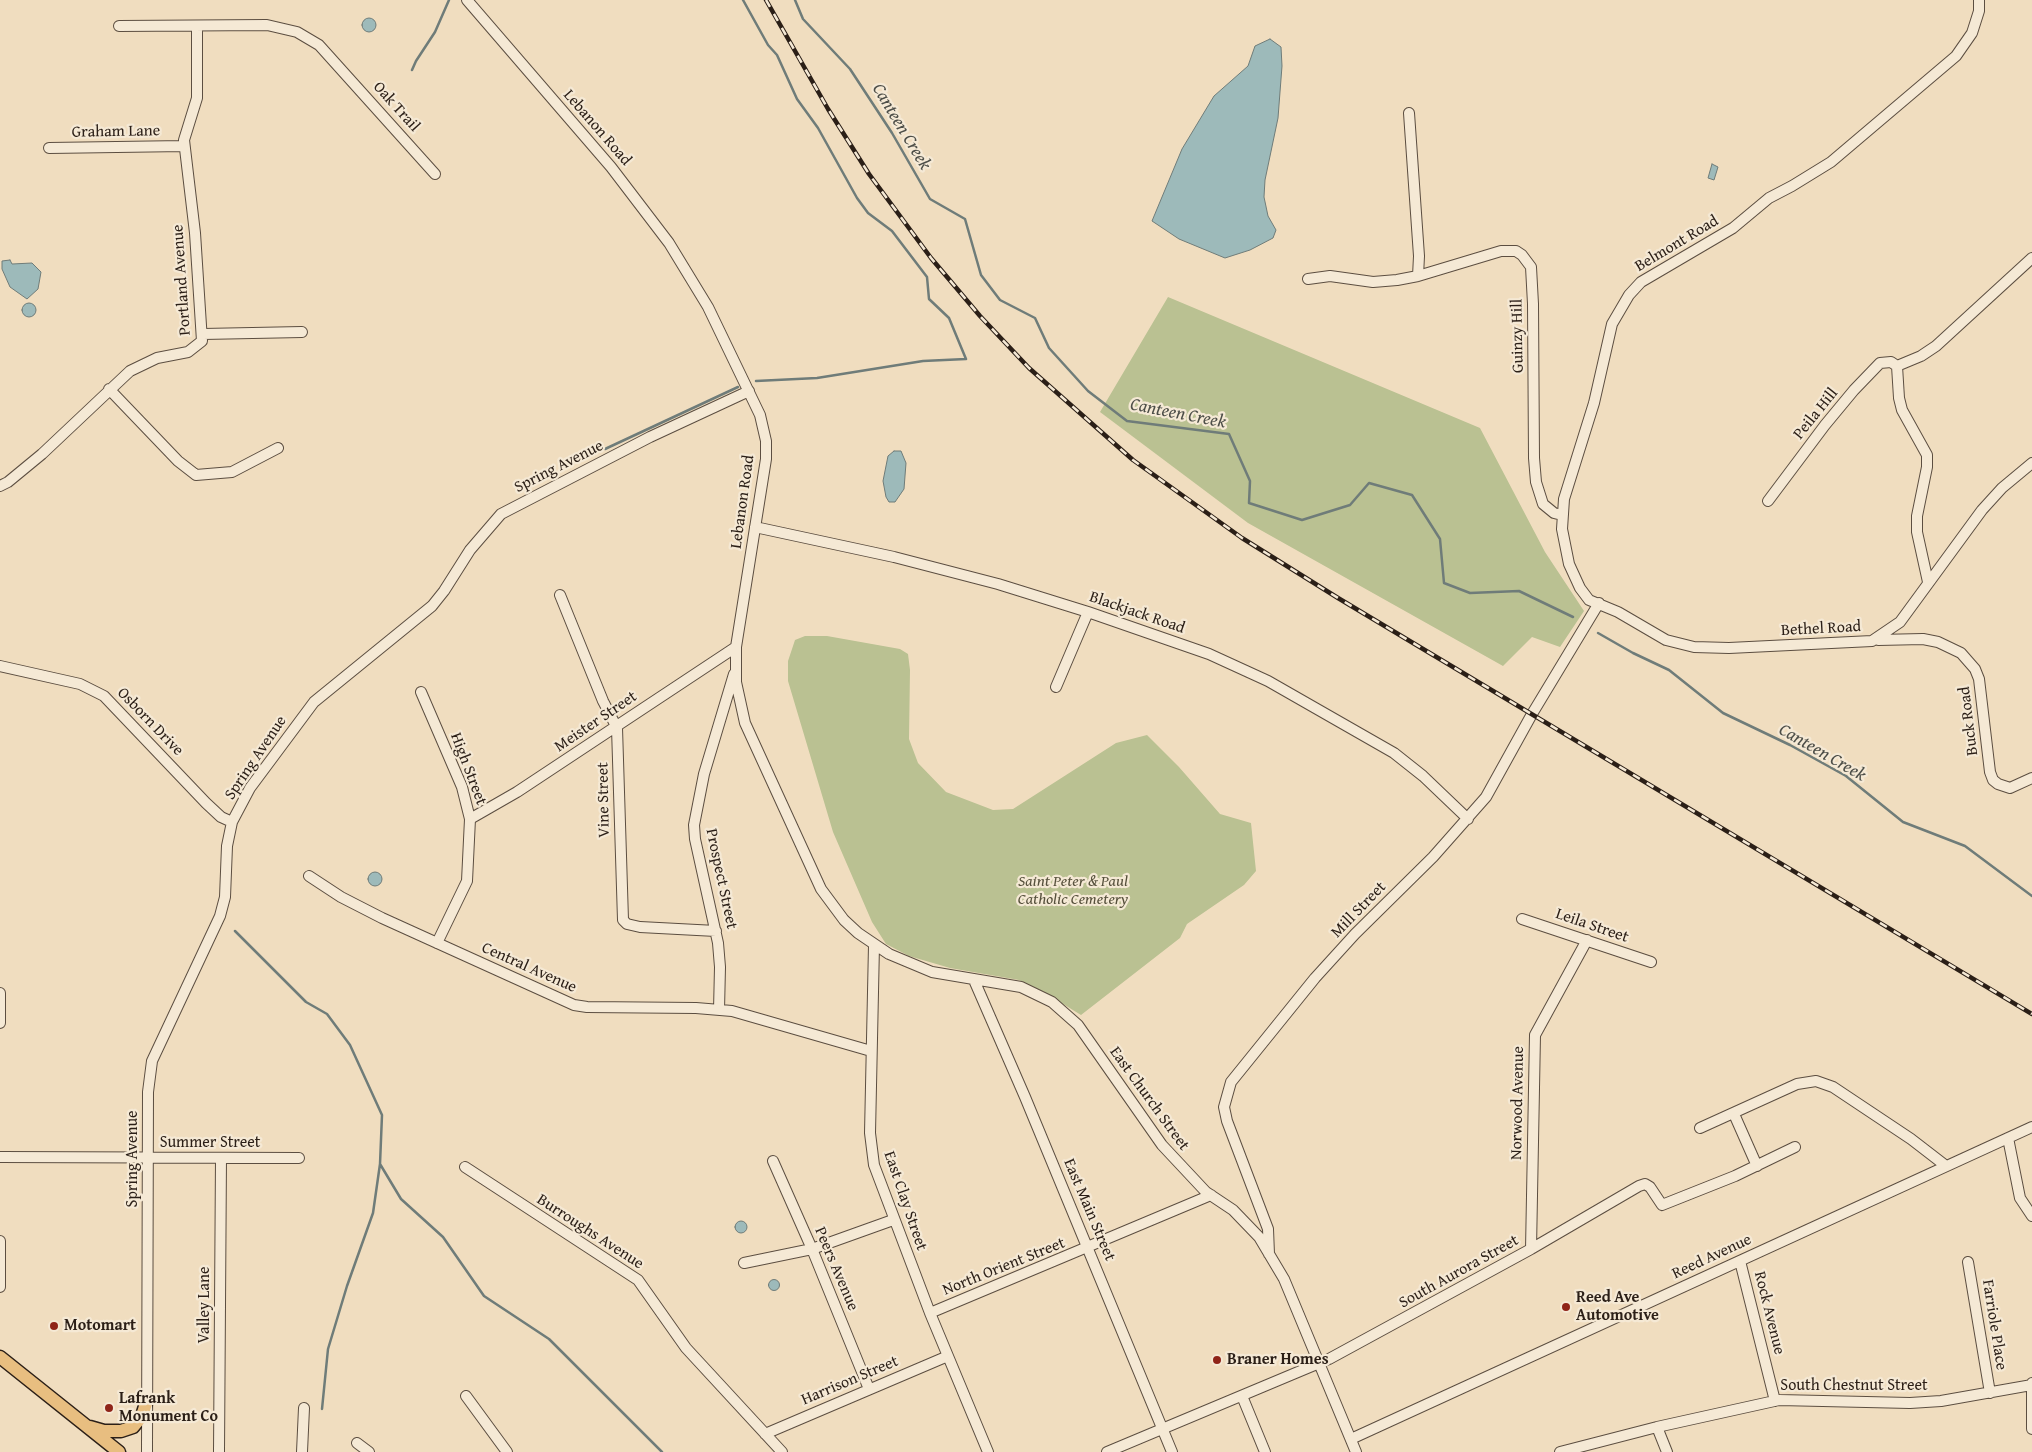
<!DOCTYPE html>
<html>
<head>
<meta charset="utf-8">
<style>
	body { margin:0 }
	canvas { display:block; background:#f0ddbf }
</style>
</head>
<body>
<canvas width="2032" height="1452"></canvas>
<script>
const ctx = document.querySelector('canvas').getContext('2d');
ctx.lineJoin = 'round';
function fill(path, color) { ctx.fillStyle = color; ctx.fill(path, 'evenodd'); }
const poly = rows => new Path2D(rows.map(r => 'M' + r).join(''));
function strokePath(path, color, width, dash) { ctx.strokeStyle = color; ctx.lineWidth = width; ctx.lineCap = dash ? 'butt' : 'round'; ctx.setLineDash(dash || []); ctx.stroke(path); }
function label(font, color, halo, rows, align = 'center') {
  ctx.font = font + ' "Gentium Book Plus",serif'; ctx.lineWidth = 4.5; ctx.setLineDash([]); ctx.textBaseline = 'middle'; ctx.strokeStyle = halo; ctx.fillStyle = color; for (const [text, x, y, turn = 0] of rows) {
    ctx.save(); ctx.translate(x, y); ctx.rotate((+turn || 0) * Math.PI / 180); ctx.textAlign = isNaN(turn) ? turn : align; if (halo) ctx.strokeText(text, 0, 0); ctx.fillText(text, 0, 0); ctx.restore();
  }
}
const green = poly([
	[1168,297,1480,428,1545,552,1584,611,1560,647,1532,637,1503,666,1248,523,1100,412],
	[805,636,827,636,900,649,908,654,910,670,909,739,918,763,946,792,993,810,1013,809,1116,743,1147,735,1179,767,1220,814,1251,823,1256,871,1244,885,1187,924,1180,938,1081,1015,1042,991,1019,980,950,968,909,956,886,944,872,922,833,832,788,681,788,661,795,640]
]);
const water = poly([
	'362 25a7 7 0 1 1 14 0a7 7 0 1 1-14 0Z',
	[1270,39,1281,47,1282,66,1278,118,1265,180,1264,197,1268,216,1276,230,1273,238,1250,250,1225,258,1179,239,1152,221,1182,149,1214,96,1248,66,1255,46,1270,39],
	[1712,164,1718,167,1714,180,1708,178,1712,164],
	[10,260,12,264,32,263,41,272,38,289,27,299,10,287,2,269,2,261,10,260],
	'22 310a7 7 0 1 1 14 0a7 7 0 1 1-14 0Z',
	[894,451,901,451,906,463,904,489,895,502,889,502,886,497,883,481,888,456,894,451],
	'368 879a7 7 0 1 1 14 0a7 7 0 1 1-14 0Z',
	'735 1227a6 6 0 1 1 12 0a6 6 0 1 1-12 0Z',
	'768.5 1285a5.5 5.5 0 1 1 11 0a5.5 5.5 0 1 1-11 0Z'
]);
const stream = poly([
	[743,0,768,45,777,55,797,99,818,128,857,198,868,213,892,231,927,277,929,299,949,318,966,359,923,361,817,378,756,381],
	[795,0,803,19,850,69,892,133,930,199,965,219,981,275,1000,300,1035,318,1049,348,1088,391,1127,421,1229,434,1250,481,1249,503,1302,520,1350,505,1369,483,1412,495,1440,539,1444,583,1470,593,1519,591,1573,617],
	[412,70,416,61,435,32,449,0],
	[605,449,738,387],
	[1598,633,1633,653,1669,670,1723,713,1790,745,1846,776,1903,822,1965,846,2032,896],
	[235,931,306,1002,327,1014,350,1045,382,1115,380,1164,401,1199,443,1237,484,1296,549,1339,662,1452],
	[322,1409,328,1349,347,1286,373,1213,380,1164]
]);
const minor = poly([
	[467,0,611,167,669,243,708,307,760,415,766,441,766,459,736,647,736,682,745,723,821,889,844,920,858,933,889,954,932,972,1021,987,1052,1002,1078,1025,1162,1145,1206,1192,1233,1210,1259,1237,1284,1279,1356,1452],
	[1979,0,1979,11,1972,33,1956,56,1831,162,1792,186,1769,198,1733,228,1641,282,1629,295,1612,324,1594,403,1564,499,1562,529,1569,564,1580,588,1589,600,1618,612,1666,640,1694,647,1729,648,1872,641,1900,622,1982,510,2002,488,2032,463],
	[119,26,267,25,297,32,319,45,435,174],
	[1409,113,1419,256,1418,276],
	[49,148,184,146],
	[1308,279,1330,276,1373,282,1397,280,1418,276,1501,251,1516,251,1522,255,1531,267,1533,304,1534,458,1536,482,1543,504,1554,513,1562,515],
	[203,334,302,332],
	[1897,366,1921,356,1936,346,2032,258],
	[109,389,178,461,196,475,232,472,278,448],
	[0,486,8,482,42,454,130,371,157,358,188,352,202,341,195,233,184,140,197,98,197,26],
	[1768,501,1825,425,1854,390,1880,363,1891,362,1897,366,1899,398,1902,410,1927,455,1927,467,1917,516,1917,532,1928,582],
	[755,527,894,557,998,584,1088,612,1209,654,1268,681,1394,753,1423,776,1468,819],
	[560,595,603,701,617,728,623,920,627,924,640,927,716,931],
	[1878,640,1923,639,1938,642,1961,653,1975,669,1979,679,1990,772,1993,780,1998,784,2010,788,2032,778],
	[0,666,80,684,104,696,206,803,221,817,232,822],
	[1056,687,1088,612],
	[421,692,462,787,470,819,467,881,437,943],
	[470,819,517,792,736,647],
	[309,876,341,897,382,918,574,1005,587,1007,696,1008,732,1011,871,1051],
	[1522,919,1651,962],
	[874,945,870,1133,874,1165,930,1313,988,1452],
	[974,980,1025,1097,1172,1452],
	[719,1010,720,967,718,943,695,839,694,825,704,774,734,674],
	[0,1023,0,993],
	[1734,1114,1757,1166],
	[1700,1128,1797,1084,1816,1081,1833,1087,1911,1139,1946,1166],
	[2008,1138,2020,1198,2032,1216],
	[0,1157,299,1158],
	[773,1161,812,1249,869,1389],
	[465,1167,638,1280,686,1348,782,1452],
	[0,1241,0,1287],
	[1531,1249,1535,1035,1587,940],
	[1269,1254,1268,1229,1227,1121,1224,1107,1231,1082,1315,978,1355,934,1433,857,1486,797,1532,714,1599,603],
	[1740,1261,1775,1401],
	[1968,1262,1990,1393],
	[744,1263,812,1249,893,1220],
	[930,1313,1211,1195],
	[2032,1383,2032,1429],
	[466,1396,507,1452],
	[1242,1396,1265,1452],
	[1657,1427,1667,1452],
	[765,1434,948,1356],
	[1351,1439,2032,1127],
	[357,1443,369,1452],
	[147,1452,148,1092,152,1061,220,916,225,897,227,846,232,822,250,788,314,702,432,606,444,591,470,550,501,514,650,437,749,391],
	[219,1452,221,1158],
	[302,1452,304,1408],
	[1107,1452,1329,1359,1531,1249,1639,1186,1645,1184,1650,1187,1662,1205,1735,1176,1795,1147],
	[1560,1452,1657,1427,1779,1400,1910,1403,1941,1401,2032,1385]
]);
const major = poly([
	[0,1357,119,1452],
	[90,1427,104,1431,121,1431,133,1427,142,1416,147,1400]
]);
const rail = poly([
	[766,0,828,109,869,174,931,258,980,316,1029,368,1133,460,1242,538,1338,598,2032,1014]
]);
const markers = [
	[1566,1307,5,"#8f2418"],
	[54,1326,5,"#8f2418"],
	[1217,1360,5,"#8f2418"],
	[109,1408,5,"#8f2418"]
];
const streetNames = [
	["Oak Trail",396,107,48],
	["Lebanon Road",597,128,49],
	["Graham Lane",116,132,-1],
	["Belmont Road",1677,244,-31],
	["Portland Avenue",182,280,-94],
	["Guinzy Hill",1518,336,-91],
	["Peila Hill",1816,414,-51],
	["Spring Avenue",559,467,-27],
	["Lebanon Road",743,502,-82],
	["Blackjack Road",1137,613,19],
	["Bethel Road",1821,629,-3],
	["Buck Road",1969,721,-97],
	["Osborn Drive",150,722,46],
	["Meister Street",596,722,-34],
	["Spring Avenue",256,758,-56],
	["High Street",468,769,69],
	["Vine Street",604,800,-91],
	["Prospect Street",721,879,78],
	["Mill Street",1359,910,-46],
	["Leila Street",1592,926,19],
	["Central Avenue",529,968,24],
	["East Church Street",1149,1099,54],
	["Norwood Avenue",1518,1103,-89],
	["Summer Street",210,1143],
	["Spring Avenue",133,1159,-90],
	["East Clay Street",905,1201,71],
	["East Main Street",1089,1210,67],
	["Burroughs Avenue",590,1232,33],
	["Reed Avenue",1712,1257,-25],
	["North Orient Street",1004,1267,-22],
	["Peers Avenue",836,1269,67],
	["South Aurora Street",1459,1272,-29],
	["Valley Lane",205,1305,-90],
	["Rock Avenue",1769,1313,76],
	["Farriole Place",1994,1325,81],
	["Harrison Street",850,1381,-23],
	["South Chestnut Street",1854,1386]
];
const parkNames = [
	["Saint Peter & Paul",1073,882],
	["Catholic Cemetery",1073,900]
];
const poiNames = [
	["Reed Ave",1576,1298],
	["Automotive",1576,1316],
	["Motomart",64,1326],
	["Braner Homes",1227,1360],
	["Lafrank",119,1399],
	["Monument Co",119,1417]
];
const waterNames = [
	["Canteen Creek",901,127,59],
	["Canteen Creek",1178,414,11],
	["Canteen Creek",1822,753,30]
];
fill(green, '#bac192');
fill(water, '#9dbaba');
strokePath(water, '#6f7c79', 1);
strokePath(stream, '#6f7c79', 2.5);
strokePath(minor, '#5c4e41', 12);
strokePath(major, '#2b1f17', 15);
strokePath(minor, '#f5e9d5', 10);
strokePath(major, '#e8be80', 12);
strokePath(rail, '#2b1f17', 4.5);
strokePath(rail, '#f5e9d5', 2.5, [8]);
for (const [x, y, r, color] of markers) { const dot = new Path2D(); dot.arc(x, y, r, 0, 2 * Math.PI); ctx.fillStyle = color; ctx.fill(dot); strokePath(dot, '#f5e9d5', 2); }
label('16px', '#2b1f17', '#f5e9d5', streetNames);
label('italic 16px', '#56503c', '#f5e9d5', parkNames);
label('bold 16px', '#2b1f17', '#f5e9d5', poiNames, 'left');
label('italic 18px', '#4d4e48', '#f5e9d5', waterNames);
</script>
</body>
</html>
